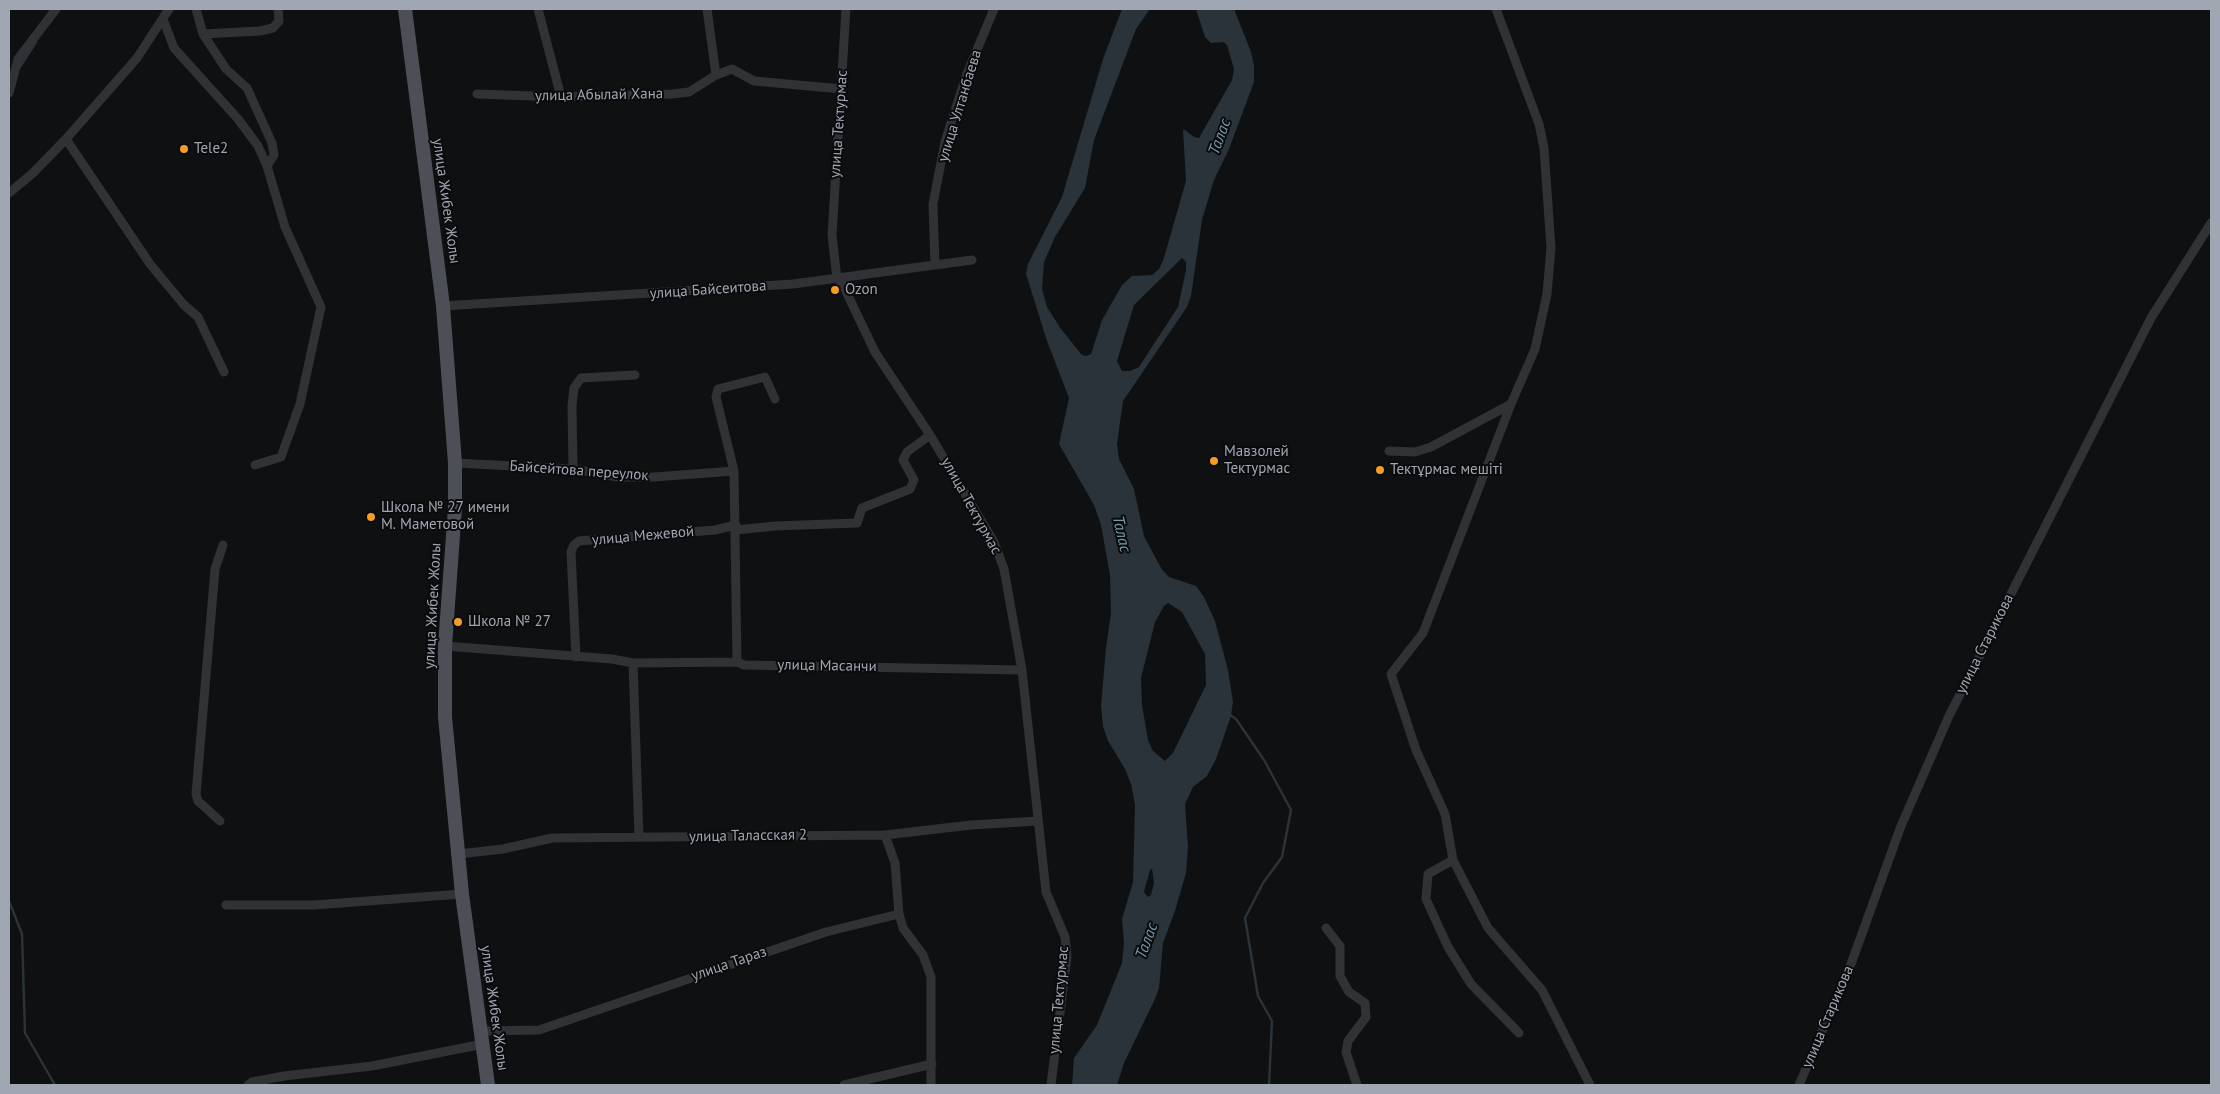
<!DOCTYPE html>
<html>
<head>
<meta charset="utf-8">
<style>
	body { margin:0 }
	#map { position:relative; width:2220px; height:1094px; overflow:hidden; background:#0f1011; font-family:"PT Sans",sans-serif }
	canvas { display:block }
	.frame { position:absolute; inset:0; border:10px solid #a0a7b2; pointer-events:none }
</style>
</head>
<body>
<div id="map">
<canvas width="2220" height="1094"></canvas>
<div class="frame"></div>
</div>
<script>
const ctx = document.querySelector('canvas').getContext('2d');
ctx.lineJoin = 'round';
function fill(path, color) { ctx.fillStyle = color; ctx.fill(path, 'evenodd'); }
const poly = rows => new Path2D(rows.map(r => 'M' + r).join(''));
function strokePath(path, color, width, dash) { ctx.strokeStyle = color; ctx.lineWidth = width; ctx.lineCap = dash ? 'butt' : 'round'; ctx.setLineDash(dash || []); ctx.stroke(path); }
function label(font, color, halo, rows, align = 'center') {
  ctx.font = font + ' "PT Sans",sans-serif'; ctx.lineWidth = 4; ctx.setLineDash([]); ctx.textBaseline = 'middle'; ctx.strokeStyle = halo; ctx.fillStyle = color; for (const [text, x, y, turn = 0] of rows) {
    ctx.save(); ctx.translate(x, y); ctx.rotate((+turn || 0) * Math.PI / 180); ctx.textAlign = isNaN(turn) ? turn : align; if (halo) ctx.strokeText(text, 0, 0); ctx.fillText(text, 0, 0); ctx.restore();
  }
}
const water = poly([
	[1122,9,1150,9,1136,29,1094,140,1085,188,1055,237,1044,262,1042,289,1047,307,1061,329,1082,355,1086,356,1091,354,1102,320,1122,285,1132,276,1152,275,1159,269,1163,261,1186,181,1183,130,1185,130,1194,137,1199,138,1232,80,1234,69,1227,45,1223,42,1211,43,1205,37,1196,9,1234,9,1251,52,1254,65,1254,82,1229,149,1214,180,1202,220,1191,296,1187,307,1123,401,1117,444,1119,459,1134,489,1144,536,1161,568,1169,577,1196,586,1204,597,1215,621,1228,670,1233,702,1231,716,1216,759,1207,776,1193,787,1185,804,1188,847,1186,873,1175,911,1163,943,1159,988,1155,999,1124,1063,1117,1085,1072,1085,1074,1058,1097,1025,1122,963,1124,943,1122,919,1133,882,1135,805,1131,784,1125,769,1108,741,1103,726,1101,706,1106,648,1111,613,1110,575,1101,525,1094,505,1059,444,1069,398,1047,341,1026,274,1028,264,1062,197,1103,59],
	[1182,258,1186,262,1186,270,1178,307,1139,367,1130,371,1122,371,1117,361,1134,305],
	[1168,603,1182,612,1205,654,1206,685,1173,753,1165,761,1153,751,1148,740,1142,705,1141,678,1155,622,1164,606],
	[1152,869,1154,883,1151,895,1148,897,1144,892,1150,870]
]);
const stream = poly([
	[20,67,36,42],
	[1230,715,1236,719,1264,760,1291,810,1282,857,1263,883,1245,918,1258,996,1272,1021,1269,1085],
	[9,901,22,934,25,1033,55,1085]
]);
const street = poly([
	[196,9,203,34,226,69,247,88,272,143,274,155,267,166],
	[538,9,561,97],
	[707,9,716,75],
	[846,9,832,235,837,279,842,283,875,352,930,435,994,542,1004,569,1022,670,1046,892,1065,937,1067,956,1051,1085],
	[1496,9,1539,124,1544,148,1551,248,1547,294,1535,349,1511,404,1423,633,1391,674,1416,750,1445,814,1453,860,1488,928,1542,990,1590,1085],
	[163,19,174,48,238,119,258,146,267,166,285,227,321,307,300,404,281,457,255,465],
	[203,34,260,31,273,28,279,21,278,9],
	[9,93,18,59,56,9],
	[477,94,561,97,672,94,689,92,716,75,732,69,754,81,842,89],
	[66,139,150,264,184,305,198,317,224,372],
	[9,193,33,173,66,139,137,58,169,9],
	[935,265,933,204,945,142,966,76,994,9],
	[443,306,793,284,972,260],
	[1389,451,1415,452,1431,447,1511,404],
	[455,463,573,469,618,477,654,477,734,471],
	[573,469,572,405,574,388,581,378,635,375],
	[736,530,775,526,857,523,862,508,910,489,914,480,903,460,907,452,930,435],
	[445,646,612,659,633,663,737,662,744,665,1022,670],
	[576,657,571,552,574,545,579,541,715,530,736,525],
	[737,662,734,471,716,397,718,389,765,377,775,399],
	[633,663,639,837],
	[220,821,198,801,196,794,215,569,223,545],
	[459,854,503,849,552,838,885,835,971,825,1038,821],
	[1453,860,1428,874,1426,899,1448,947,1471,984,1519,1033],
	[226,905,314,905,462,894],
	[899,914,903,928,923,955,931,977,931,1085],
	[1326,928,1340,946,1340,976,1349,992,1365,1003,1366,1017,1348,1041,1346,1052,1357,1085],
	[482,1031,539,1030,826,932,899,914,895,863,885,835],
	[248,1085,252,1082,284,1076,372,1066,483,1044],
	[844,1085,932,1064],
	[1799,1085,1851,964,1901,826,1949,716,2151,318,2211,223]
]);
const primary = poly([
	[405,9,443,306,455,463,455,508,445,646,445,717,462,894,488,1085]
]);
const markers = [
	[184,149,5,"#f59d24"],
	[835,290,5,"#f59d24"],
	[1214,461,5,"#f59d24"],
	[1380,470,5,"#f59d24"],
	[371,517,5,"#f59d24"],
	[458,622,5,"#f59d24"]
];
const streetNames = [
	["улица Абылай Хана",599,95,-1],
	["улица Ултанбаева",960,106,-73],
	["улица Тектурмас",839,124,-86],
	["улица Жибек Жолы",446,201,82],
	["улица Байсеитова",708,290,-4],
	["Байсейтова переулок",579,471,4],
	["улица Тектурмас",971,506,61],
	["улица Межевой",643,536,-5],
	["улица Жибек Жолы",433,606,-87],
	["улица Старикова",1985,644,-63],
	["улица Масанчи",827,666,1],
	["улица Таласская 2",748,836,-1],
	["улица Тараз",729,964,-19],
	["улица Тектурмас",1059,1000,-85],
	["улица Жибек Жолы",494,1008,82],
	["улица Старикова",1828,1017,-67]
];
const poiNames = [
	["Tele2",194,149],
	["Ozon",845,290],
	["Мавзолей",1224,452],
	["Тектурмас",1224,469],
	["Тектұрмас мешіті",1390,470],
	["Школа № 27 имени",381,508],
	["М. Маметовой",381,525],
	["Школа № 27",468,622]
];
const waterNames = [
	["Талас",1220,137,-70],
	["Талас",1121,534,77],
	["Талас",1147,941,-70]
];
fill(water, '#293339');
strokePath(stream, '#293339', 2.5);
strokePath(street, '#303236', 9);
strokePath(primary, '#4c4f55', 14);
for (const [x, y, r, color] of markers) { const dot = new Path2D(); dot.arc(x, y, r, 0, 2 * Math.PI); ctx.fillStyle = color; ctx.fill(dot); strokePath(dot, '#0a0b0c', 2); }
label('15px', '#a0a7b2', '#0a0b0c', streetNames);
label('15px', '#a0a7b2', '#0a0b0c', poiNames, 'left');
label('italic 16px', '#7599af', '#0a0b0c', waterNames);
</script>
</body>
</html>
